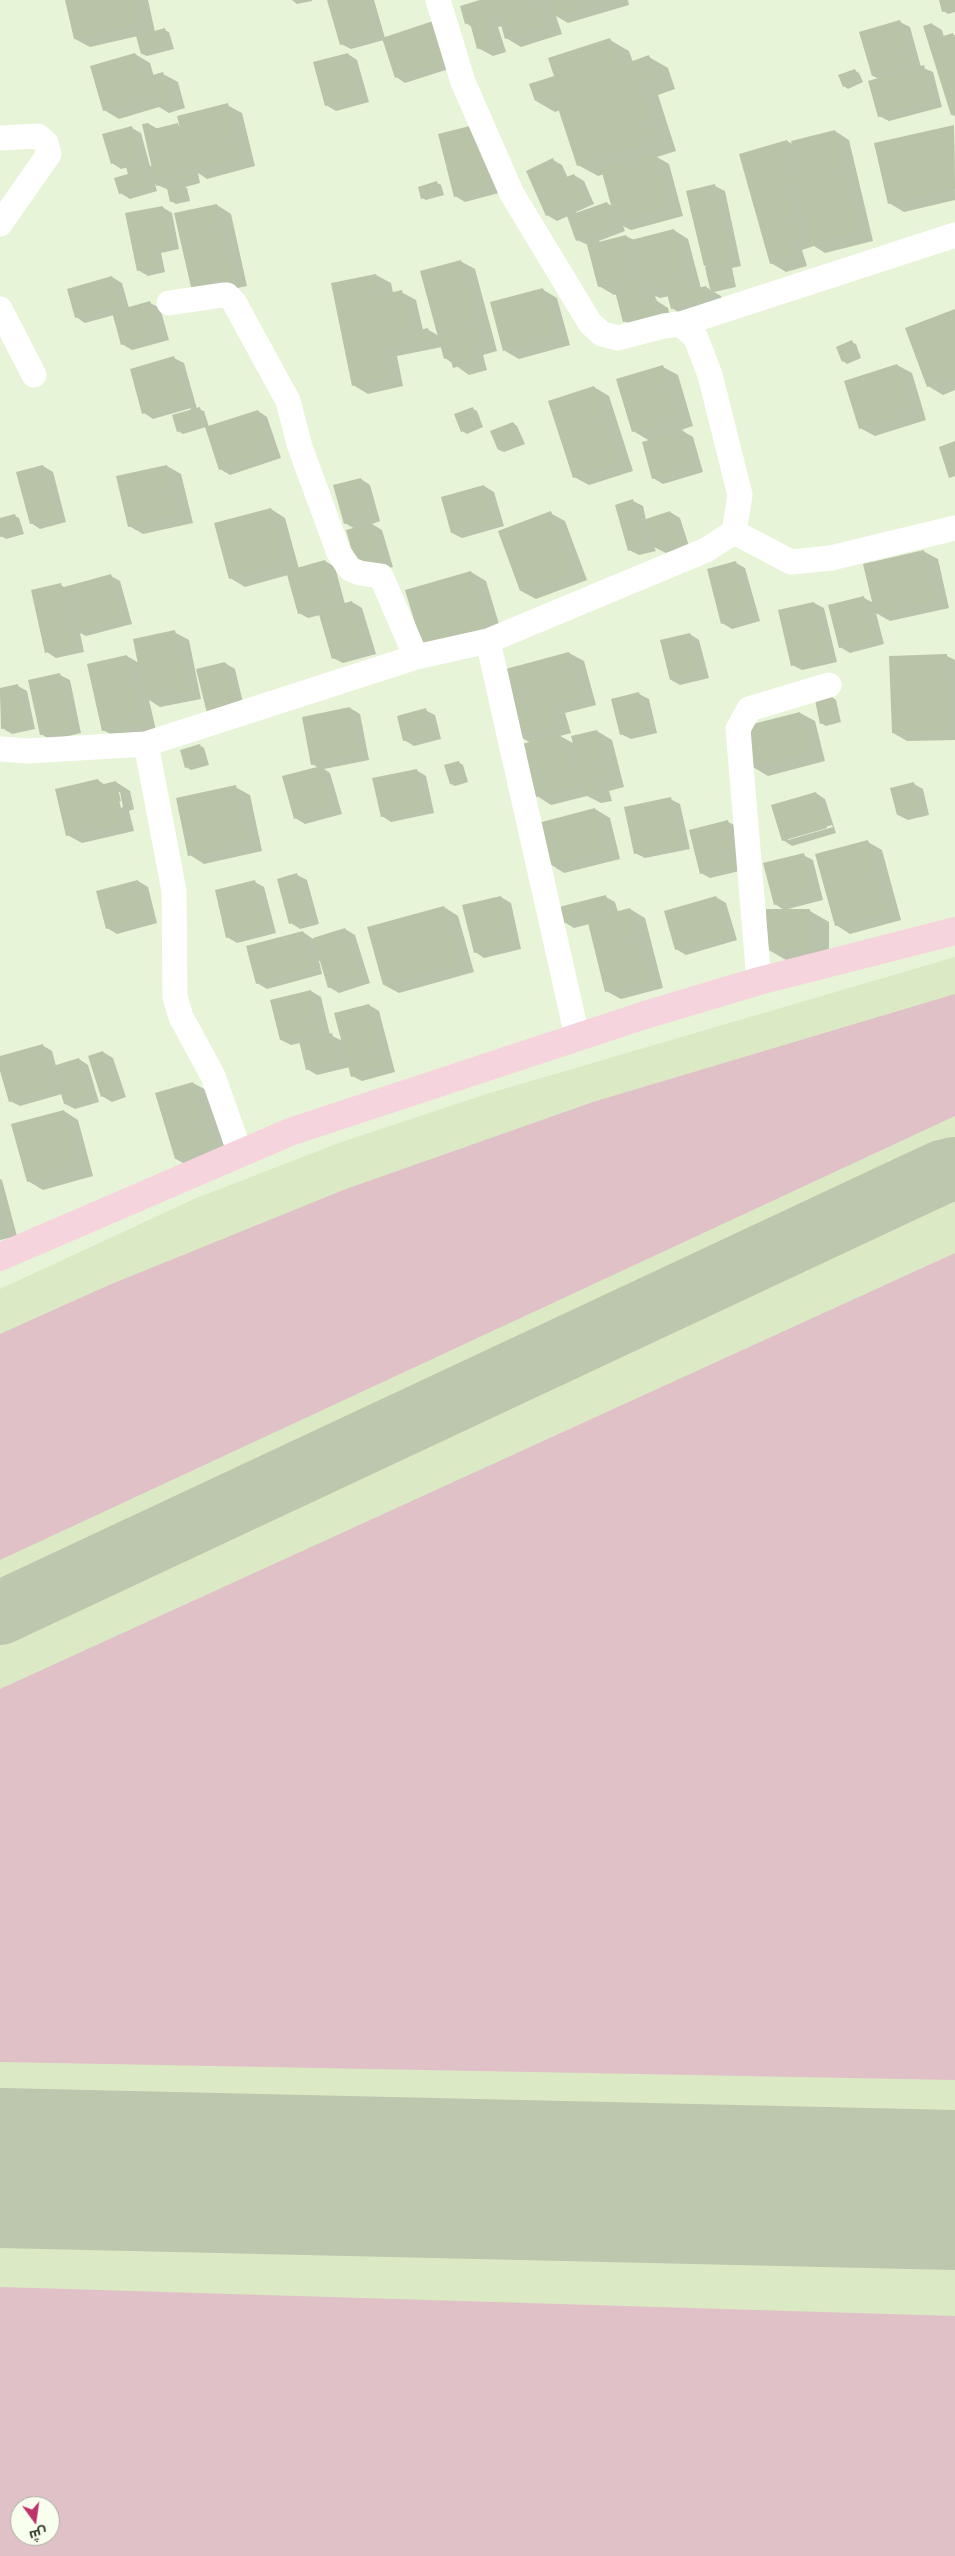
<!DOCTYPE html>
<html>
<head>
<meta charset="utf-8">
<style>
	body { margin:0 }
	#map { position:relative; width:955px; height:2556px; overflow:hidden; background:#e8f4d7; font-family:Manrope,Cairo,sans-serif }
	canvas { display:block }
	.north { position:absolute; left:10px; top:2496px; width:50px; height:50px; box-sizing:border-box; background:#f8ffee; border:1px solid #a8aea0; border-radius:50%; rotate:166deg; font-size:14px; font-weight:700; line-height:20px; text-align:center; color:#31352a }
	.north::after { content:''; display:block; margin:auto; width:18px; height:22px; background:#be336a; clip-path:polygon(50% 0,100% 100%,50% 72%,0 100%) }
</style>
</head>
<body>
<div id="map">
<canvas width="955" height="2556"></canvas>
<div class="north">ش</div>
</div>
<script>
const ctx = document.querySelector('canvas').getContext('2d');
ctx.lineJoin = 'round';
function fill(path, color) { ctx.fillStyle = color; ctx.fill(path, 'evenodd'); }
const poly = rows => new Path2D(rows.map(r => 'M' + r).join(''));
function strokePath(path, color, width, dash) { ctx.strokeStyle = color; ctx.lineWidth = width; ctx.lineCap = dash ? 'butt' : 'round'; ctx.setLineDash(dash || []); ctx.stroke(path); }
const built = poly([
	[955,957,955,2556,0,2556,0,1289,194,1199,344,1141,490,1093],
	[20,2506,50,2506,50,2536,20,2536]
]);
const green = poly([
	[955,994,955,1116,0,1560,0,1334,109,1285,346,1189,593,1102],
	[955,1253,955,2080,0,2062,0,1689],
	[0,2287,955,2316,955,2556,0,2556],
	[20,2506,50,2506,50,2536,20,2536]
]);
const shadow = poly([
	[66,0,148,0,155,32,164,30,169,32,174,49,147,56,142,54,138,36,90,47,75,39],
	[292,0,312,0,312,1,297,4],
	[329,0,374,0,385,38,433,23,455,67,405,83,396,77,384,40,351,49,341,44],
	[484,0,628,0,629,5,568,23,556,16,562,34,521,47,506,38,503,26,498,27,506,52,493,56,478,48,472,27,466,23],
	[940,0,955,0,955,12,948,14,943,11],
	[900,22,910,27,921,67,933,72,942,107,889,121,879,116,879,79,873,76],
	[932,24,942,30,944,37,955,35,955,116,952,115],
	[610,40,629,51,633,62,649,57,668,68,675,89,658,95,676,151,657,157,669,164,683,216,631,230,623,226,625,231,599,241,599,243,626,236,634,240,674,230,688,239,701,288,706,287,711,290,707,268,709,268,705,266,715,186,725,191,741,266,732,268,736,287,714,292,721,296,724,307,686,317,672,308,669,296,660,298,655,296,657,301,668,308,671,320,639,329,624,321,617,294,614,295,599,286,588,245,577,240,568,216,557,221,547,215,553,160,562,165,568,178,574,175,584,181,594,204,576,212,577,214,607,203,612,206,604,174,598,176,578,165,560,110,555,112,536,101,556,77],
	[135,54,150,63,154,77,163,74,178,82,185,108,169,113,159,107,119,119,104,110],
	[348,54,357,60,369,102,336,111,326,105],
	[854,70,859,73,863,82,848,89,844,86],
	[227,105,242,113,255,166,207,179,198,173,200,183,185,187,187,188,190,201,176,204,171,201,169,190,155,184,157,191,130,199,120,193,130,175,128,167,121,169,112,163,132,128,141,133,150,166,153,166,149,124,158,129,178,125,181,127],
	[473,126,499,193,465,202,455,196],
	[954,126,955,200,904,212,889,203],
	[835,131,849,140,873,241,825,253,814,246,802,250,807,266,786,272,771,263,787,141,794,145],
	[437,183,441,185,444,195,426,200,422,198],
	[217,205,231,214,247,286,206,295,192,287],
	[162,207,172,213,179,249,161,253,165,272,148,276,138,270],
	[460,261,475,269,497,351,483,355,487,370,469,375,445,358,442,347,397,356,403,386,368,394,353,385,376,275,391,283,393,293,401,292,416,300,423,330,427,329,439,336],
	[112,277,122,283,129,308,150,303,160,308,169,340,132,350,122,344,114,315,85,323,76,317],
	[542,289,557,298,570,345,519,359,505,351,491,303],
	[955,311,955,390,943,395,928,386],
	[851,342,856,344,861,358,847,364,843,361],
	[174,358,184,363,197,409,204,411,209,427,258,411,267,417,281,458,230,475,220,469,206,427,183,434,178,431,191,408,153,419,144,413],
	[897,365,912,373,926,420,875,436,860,428],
	[663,367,678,375,693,426,681,430,693,437,703,472,663,484,653,478,650,441,633,431],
	[594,387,609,396,633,471,589,485,574,477],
	[473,409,477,411,483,427,467,434,462,431],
	[513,423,517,426,525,444,504,452,499,450,492,432],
	[43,466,53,472,66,522,40,529,31,523],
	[167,466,181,474,193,523,143,534,129,526],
	[361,479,370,485,380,521,372,524,382,530,393,567,368,574,355,529,345,523],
	[484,486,494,492,504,526,462,538,452,533],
	[633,501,643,506,646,520,670,512,680,518,689,546,666,553,654,547,656,551,639,555,629,550],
	[271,509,285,518,299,569,325,561,335,567,345,604,352,602,362,608,376,654,343,663,333,658,320,615,308,618,299,613,288,575,245,587,230,578],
	[550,513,565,521,587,580,536,599,521,591,499,532],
	[15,516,19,518,24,534,6,539,1,536,0,520],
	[923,551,938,559,949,608,890,621,876,613,884,644,850,653,840,647,864,598,874,603],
	[736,563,745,568,760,621,732,629,722,623],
	[471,572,486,581,502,634,437,653],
	[111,576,120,581,132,624,86,636,80,633,84,652,56,658,47,652,60,585,66,588],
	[814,603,824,608,837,662,802,670,792,665],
	[174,632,189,640,201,699,160,707,149,700,156,730,118,738,103,730,127,656,139,663],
	[690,634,699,640,709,678,680,685,671,680],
	[569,653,584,661,596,705,565,713,571,733,560,736,575,744,597,731,612,740,624,787,609,791,612,801,601,803,587,796,551,805,537,796,531,743,517,735],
	[947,656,955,660,955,740,907,741,893,733],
	[225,663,235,669,245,711,218,718],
	[60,675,70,680,81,733,51,740,41,734],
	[18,686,27,691,35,729,12,734,2,728,0,689],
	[639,694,649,699,657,733,631,739,621,734],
	[832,697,836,700,841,722,826,726,821,723],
	[350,708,360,714,369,760,324,769,330,773,342,814,305,824,295,818,319,768,312,764],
	[425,710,435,715,441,739,414,746,404,740],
	[800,713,815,721,825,761,768,776,753,767],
	[199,745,204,748,209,765,191,770,186,767],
	[458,762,463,765,468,782,455,786,451,784],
	[416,770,426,776,434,813,391,822,382,816],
	[98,780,105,785,116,782,130,791,134,809,129,811,134,831,82,843,67,835],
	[117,792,120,792,123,807,121,808],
	[914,784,923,789,929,815,908,820,898,815],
	[235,787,250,795,262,851,204,864,190,855],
	[816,793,825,799,836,833,792,846,783,840],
	[832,825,833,827,788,840,788,838],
	[670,799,680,804,690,849,645,858,635,853],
	[595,809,610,818,620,859,564,873,550,864],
	[728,822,738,827,748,869,710,878,701,873],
	[868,842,882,850,901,920,850,934,836,925],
	[803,855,813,860,823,900,784,910,775,904],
	[297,875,307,880,319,924,300,929,291,923],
	[138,881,148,887,157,923,117,934,107,928],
	[255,882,264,887,276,933,237,943,227,937],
	[501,897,511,903,521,949,484,958,475,952],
	[606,897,615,902,618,912,630,909,645,918,663,988,621,999,606,991,589,924,574,928,564,922],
	[716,897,726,903,737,940,686,955,676,949],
	[444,907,458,916,474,972,399,993,384,985],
	[810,911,829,922,829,961,786,960,767,949],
	[345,929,355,935,370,983,339,993,329,987,321,960,319,961,322,974,267,989,257,983,303,932,313,939],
	[311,991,321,997,330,1035,343,1041,369,1005,379,1011,395,1072,362,1081,352,1076,350,1067,317,1075,307,1069,300,1043,291,1045,281,1040],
	[42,1045,52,1051,56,1066,79,1059,88,1065,99,1102,75,1109,65,1104,62,1094,20,1106,10,1101,0,1066,0,1057],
	[103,1052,113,1058,126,1097,112,1102,102,1096],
	[193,1083,208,1091,227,1156,190,1167,176,1159,157,1094],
	[64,1111,78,1120,93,1176,43,1190,28,1181],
	[0,1179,2,1180,17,1236,0,1240]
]);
const taxiway = poly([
	[0,1613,942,1172,955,1169]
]);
const runway = poly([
	[0,2168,955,2190]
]);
const building = poly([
	[65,0,136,0,141,24,74,39],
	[327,0,366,0,376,34,340,45],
	[480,0,540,0,548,26,505,39,498,15,484,19,492,44,477,49,470,23,465,24,460,6],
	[548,0,603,0,603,1,553,15],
	[939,0,955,0,955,8,942,12],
	[900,20,913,65,872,76,859,32],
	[433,21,446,62,395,78,382,38],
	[932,23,937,38,953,33,955,38,955,114,951,115,923,26],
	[165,28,170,46,141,54,136,36],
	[610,38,619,66,649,55,657,78,640,84,658,140,577,166,554,96,535,101,529,84,554,76,548,58],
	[135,53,143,78,163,72,171,100,153,105,151,98,103,111,90,66],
	[348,53,360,96,325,106,313,62],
	[924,65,933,101,878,117,868,81],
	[855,69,859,80,843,87,838,75],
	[228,103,241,158,191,171,177,116],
	[149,123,150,130,178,123,191,178,156,186,142,124],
	[474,125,490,187,454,197,438,134],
	[954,125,955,189,888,204,874,143],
	[132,126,148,186,119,194,114,178,128,174,124,160,111,164,102,134],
	[835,130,859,233,809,245,796,187,802,185,791,141],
	[787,140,800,185,788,188,802,238,788,241,793,258,770,264,739,154],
	[655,155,669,208,616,223,601,169],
	[553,158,562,179,574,174,585,198,546,216,526,171],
	[437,181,440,193,421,199,418,187],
	[183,184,186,199,170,202,167,188],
	[715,184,732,260,704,266,686,191],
	[607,202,616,226,576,241,567,216],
	[217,204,233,278,191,287,174,213],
	[163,206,170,244,152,248,156,267,137,271,125,213],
	[674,229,690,290,706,286,710,298,671,309,665,286,644,291,631,240],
	[626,235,645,300,653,298,657,312,623,322,613,284,598,287,587,245],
	[461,260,483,343,469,347,474,362,453,368,450,357,444,359,420,271],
	[728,263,732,285,710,289,705,267],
	[376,274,381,295,402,290,411,332,428,328,430,338,383,348,389,378,352,386,331,283],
	[112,276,120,305,75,318,67,289],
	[543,288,556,337,503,351,490,302],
	[150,301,160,334,121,345,112,312],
	[955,309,955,377,927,387,905,328],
	[852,340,858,356,842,362,836,347],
	[174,356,187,401,142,414,130,369],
	[897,364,913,411,859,429,844,381],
	[663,365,679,418,632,432,616,379],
	[594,386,619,463,573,478,548,401],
	[200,407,205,424,177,432,172,415],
	[473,407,479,425,461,432,454,414],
	[258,410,272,453,219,470,205,427],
	[513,422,521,441,498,450,490,431],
	[683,430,694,467,652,479,642,442],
	[955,441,955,476,949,478,939,447],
	[43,465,57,516,30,524,16,472],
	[167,465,179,515,128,527,116,476],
	[361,478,371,516,344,524,333,485],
	[484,485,495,521,451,533,441,497],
	[633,499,647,545,628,551,615,505],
	[271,508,286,564,229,579,214,523],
	[551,511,573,572,520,591,498,531],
	[670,511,680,541,655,548,646,519],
	[15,514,20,532,0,537,0,518],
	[372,523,383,562,357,569,346,530],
	[924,550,935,600,875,614,863,564],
	[325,560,337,603,298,614,286,571],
	[736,561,751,616,721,624,707,569],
	[471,571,488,626,422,646,405,590],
	[111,574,123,619,75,632,64,587],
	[61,583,75,646,45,653,31,590],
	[864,596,875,639,839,648,828,605],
	[352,601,367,648,332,659,318,611],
	[814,602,827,657,791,666,778,610],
	[175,630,187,691,145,699,133,639],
	[690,633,700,673,670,680,660,640],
	[569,652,582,697,551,705,557,724,516,736,498,671],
	[947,654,949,732,892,733,889,656],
	[127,655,142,722,102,731,87,664],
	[225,662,236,706,207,713,196,669],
	[60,673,72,728,40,735,28,680],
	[18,684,26,724,1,729,0,688],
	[639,692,648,728,620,735,611,699],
	[832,696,837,720,820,724,815,700],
	[350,707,360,755,311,765,302,717],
	[426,708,432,734,403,741,397,716],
	[800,712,811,753,752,768,741,727],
	[597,730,610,779,596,783,598,793,585,796,583,785,536,797,522,744,560,734,569,767,579,765,571,736],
	[200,744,205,763,185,768,180,750],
	[459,761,464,780,450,784,444,765],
	[321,766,332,809,294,819,282,776],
	[417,769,425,808,381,817,372,778],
	[98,779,100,785,116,781,121,801,115,803,120,823,66,836,55,789],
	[914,782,920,810,897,815,890,788],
	[236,785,248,843,188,856,176,798],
	[816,792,827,828,782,841,771,805],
	[671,797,681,844,634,854,624,807],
	[595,808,606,851,549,865,538,823],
	[728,820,739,864,700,874,689,830],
	[868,840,887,912,835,926,815,854],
	[804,853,814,895,774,905,763,863],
	[297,873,310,919,289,924,277,879],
	[138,880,148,917,106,929,96,891],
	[255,880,266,928,226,938,215,890],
	[606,895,610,911,563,923,559,907],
	[501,896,512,944,474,953,462,905],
	[716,896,728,934,675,950,664,911],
	[444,906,460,964,383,985,367,927],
	[630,908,649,980,605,992,587,919],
	[766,909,810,909,810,950,766,950],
	[345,928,361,978,328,988,313,938],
	[303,931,313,969,256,984,246,946],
	[311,990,321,1030,280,1040,270,1000],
	[369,1004,386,1067,351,1077,334,1013],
	[332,1033,339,1062,306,1070,299,1041],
	[43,1044,55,1088,9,1102,0,1071,0,1056],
	[103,1051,117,1092,101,1097,88,1056],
	[79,1058,90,1097,64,1104,53,1066],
	[193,1082,213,1148,175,1159,155,1093],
	[64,1110,79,1168,27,1182,11,1124]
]);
const minor = poly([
	[0,138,38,136,46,143,49,154,0,224],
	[169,303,223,295,227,295,234,302,288,401,300,447,339,553,350,569,360,573,381,576,416,657],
	[0,309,34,375],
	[681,324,955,235],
	[734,532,791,562,831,558,955,528],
	[488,641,577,1036],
	[146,744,174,891,175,997,181,1017,213,1076,240,1153],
	[0,749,29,751,146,744,416,657,488,641,706,550,734,532,740,495,710,375,696,338,681,324,664,326,618,338,602,334,590,323,512,194,463,82,438,0],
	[759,981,738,729,749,709,829,685]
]);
const major = poly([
	[0,1257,290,1132,645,1015,759,981,955,931]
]);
fill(built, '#dce9c5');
fill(green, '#e0c1c8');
fill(shadow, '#0003');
strokePath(taxiway, '#bcc7ae', 64);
strokePath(runway, '#bcc7ae', 160);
fill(building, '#b8c3a7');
strokePath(minor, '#fff', 25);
strokePath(major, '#f5d4dd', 28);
</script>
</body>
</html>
